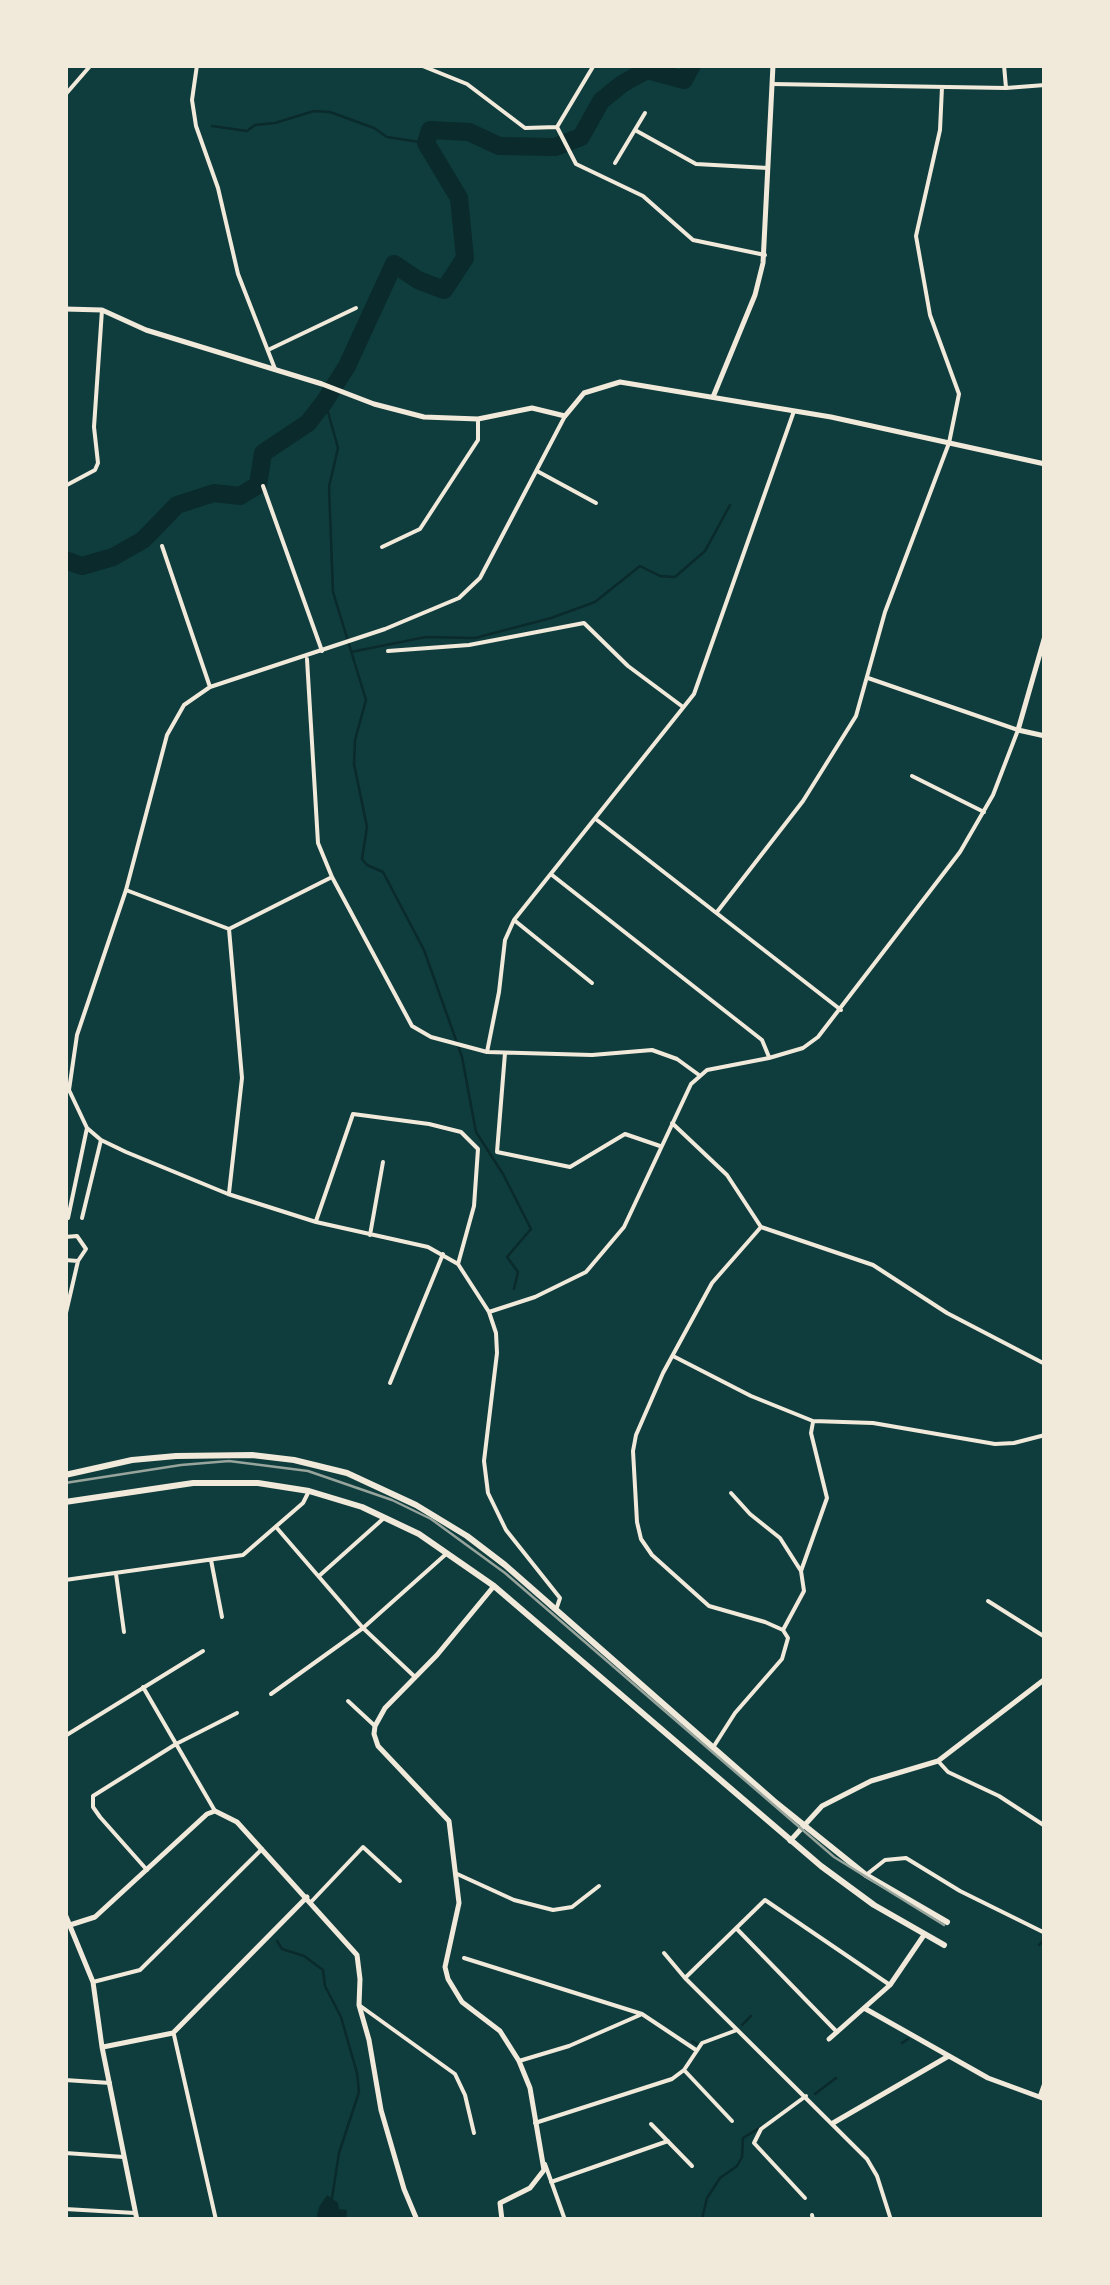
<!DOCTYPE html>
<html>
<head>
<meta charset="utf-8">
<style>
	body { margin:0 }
	#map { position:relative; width:1110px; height:2285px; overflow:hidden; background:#0f3d3e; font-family:"Work Sans",sans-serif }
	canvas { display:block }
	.frame { position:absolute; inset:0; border:68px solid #f1e9da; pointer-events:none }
</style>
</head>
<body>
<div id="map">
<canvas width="1110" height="2285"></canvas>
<div class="frame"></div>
</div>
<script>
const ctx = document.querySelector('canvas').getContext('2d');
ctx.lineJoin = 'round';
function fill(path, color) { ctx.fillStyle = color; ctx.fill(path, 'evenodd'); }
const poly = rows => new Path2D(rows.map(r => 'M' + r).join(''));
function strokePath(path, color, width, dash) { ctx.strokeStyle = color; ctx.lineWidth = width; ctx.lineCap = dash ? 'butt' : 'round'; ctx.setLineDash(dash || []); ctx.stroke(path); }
const water = poly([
	[327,2195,338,2203,339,2209,347,2210,346,2220,316,2220,319,2207]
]);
const stream = poly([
	[212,126,247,131,255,125,275,123,314,111,330,112,374,128,387,137,426,143],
	[325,401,338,448,329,487,333,592,366,700,355,740,354,764,367,827,362,859,367,865,383,872,424,950,462,1057,476,1132,503,1174,531,1229,507,1257,518,1272,514,1289],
	[351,652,426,637,475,638,551,618,595,602,640,566,660,576,675,577,705,551,730,505],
	[277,1941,282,1949,304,1956,323,1970,325,1986,341,2017,357,2073,359,2092,339,2153,332,2198],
	[1039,1945,1045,1939],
	[742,2025,751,2016],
	[692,2041,697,2044],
	[902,2043,908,2039],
	[815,2094,836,2078],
	[702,2219,707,2198,720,2178,737,2166,742,2157,743,2138,761,2127]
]);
const river = poly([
	[65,560,82,566,113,557,143,540,177,505,214,493,240,496,258,485,263,453,308,423,325,401,347,366,394,264,418,280,444,290,465,258,459,198,426,143,430,130,469,132,499,146,555,147,581,137,601,101,622,84,647,70,684,80,692,65]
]);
const minor = poly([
	[197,65,192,100,196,126,218,188,238,274,275,369],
	[420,65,467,84,525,128,557,127],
	[1004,65,1006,88],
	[772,84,1006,88,1045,85],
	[65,95,91,65],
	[557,127,576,164,643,196,693,240,765,255],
	[557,127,594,65],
	[635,130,696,164,768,168],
	[615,163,645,113],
	[268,350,356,308],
	[537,471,596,503],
	[65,486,95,470,98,463,94,427,102,310],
	[263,486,322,651],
	[162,546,210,687],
	[382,547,420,529,478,440,478,419],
	[388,651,469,645,584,623,628,666,683,707],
	[307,659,318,843,332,877,412,1026,431,1037,487,1052,592,1055,652,1050,677,1059,699,1075],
	[912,776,984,812],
	[597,820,841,1010],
	[552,875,762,1040,769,1057],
	[126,890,229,929],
	[717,912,803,801,856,716,885,612,949,443,959,394,930,315,916,236,940,130,942,87],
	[514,920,592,983],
	[229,929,332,877],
	[487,1052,499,992,505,940,514,920,694,694,794,411],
	[505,1053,497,1152,570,1167,625,1134,660,1146],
	[672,1123,727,1175,761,1227,873,1265,947,1313,1045,1364],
	[229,1193,242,1078,229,929],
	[68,1218,87,1128],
	[82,1218,101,1140],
	[316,1221,353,1114,429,1124,461,1132,478,1149,474,1206,458,1264],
	[65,1234,65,1233],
	[370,1235,383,1162],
	[65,1237,77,1236,86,1249,78,1261,65,1260],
	[489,1312,535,1297,586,1272,624,1227,691,1084,707,1070,769,1058,803,1048,818,1037,960,852,993,795,1018,730,868,678],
	[65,1317,78,1261],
	[673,1356,751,1396,813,1421,873,1423,995,1444,1014,1443,1045,1435],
	[390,1383,443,1254],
	[731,1493,750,1514,780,1538,801,1571,804,1591,783,1630],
	[276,1527,363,1628,415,1677],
	[211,1560,222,1617],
	[801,1571,827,1498,811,1433,813,1422],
	[116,1574,124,1632],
	[319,1576,384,1518],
	[65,1580,243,1555,303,1503,309,1491],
	[988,1601,1045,1637],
	[556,1610,560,1598,506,1530,488,1493,484,1461,497,1353,496,1333,489,1312,458,1264,428,1247,316,1222,228,1194,126,1152,101,1140,87,1128,69,1090,77,1035,126,890,167,735,184,705,210,687,385,629,459,598,480,578,565,416],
	[143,1687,215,1811],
	[271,1694,363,1628,445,1555],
	[348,1701,375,1726],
	[65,1736,203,1651],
	[714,1746,735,1713,782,1659,788,1638,783,1630,765,1622,709,1606,652,1555,641,1539,637,1522,633,1451,636,1435,663,1373,712,1283,761,1227],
	[938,1761,948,1772,999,1796,1045,1826],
	[147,1870,100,1817,93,1807,93,1796,176,1744,237,1713],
	[455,1873,514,1900,553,1910,572,1907,599,1886],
	[866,1875,885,1860,906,1858,960,1891,1045,1933],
	[311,1902,363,1847,400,1881],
	[736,1928,837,2032],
	[664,1953,685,1978,867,2159,877,2176,891,2220],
	[464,1958,642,2014,696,2050],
	[685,1978,765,1900,890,1985],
	[93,1982,140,1970,262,1849],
	[359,2005,455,2074,465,2095,474,2133],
	[174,2035,216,2220],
	[519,2061,569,2046,640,2015],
	[684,2070,732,2121],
	[65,2080,110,2083],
	[535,2123,672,2079,684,2070,702,2043,737,2030],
	[651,2124,692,2166],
	[65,2153,124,2157],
	[545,2164,565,2220],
	[551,2182,668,2141],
	[805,2198,754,2143,761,2129,806,2096],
	[65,2209,135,2213],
	[812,2215,813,2220]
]);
const tertiary = poly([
	[65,309,102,310,146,330,322,384,374,404,424,417,478,419,532,408,565,416,584,393,620,382,831,417,1045,464],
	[713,397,755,295,763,263,773,65],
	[1045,636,1018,730,1045,736],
	[494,1586,437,1655,385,1708,375,1726,374,1734,378,1746,449,1821,459,1903,445,1967,448,1979,462,2002,500,2031,519,2061,530,2088,544,2170,530,2188,500,2203,502,2220],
	[790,1841,822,1806,871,1781,938,1761,1045,1679],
	[65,1914,93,1982,102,2047,137,2220],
	[70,1925,95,1917,207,1814,215,1811,237,1822,357,1955,360,1979,359,2005,369,2040,381,2110,404,2189,417,2220],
	[864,2008,988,2078,1045,2099],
	[829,2039,890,1985,924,1935],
	[103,2047,173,2033,307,1897],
	[1040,2097,1045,2083],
	[833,2123,947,2057]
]);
const primary = poly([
	[65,1475,132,1460,176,1456,252,1455,294,1460,347,1473,416,1505,467,1536,505,1565,774,1801,866,1875,947,1922],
	[65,1502,193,1483,258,1483,309,1491,362,1507,419,1534,494,1586,821,1866,874,1905,944,1945]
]);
const rail = poly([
	[65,1483,181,1465,229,1461,308,1471,392,1500,431,1519,505,1573,834,1857,944,1925]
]);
fill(water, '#0a2a2b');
strokePath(stream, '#0a2a2b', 2.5);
strokePath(river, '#0a2a2b', 18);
strokePath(minor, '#f1e9da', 4);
strokePath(tertiary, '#f1e9da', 5);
strokePath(primary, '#f1e9da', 6);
strokePath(rail, '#97a49c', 2.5);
</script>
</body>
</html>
